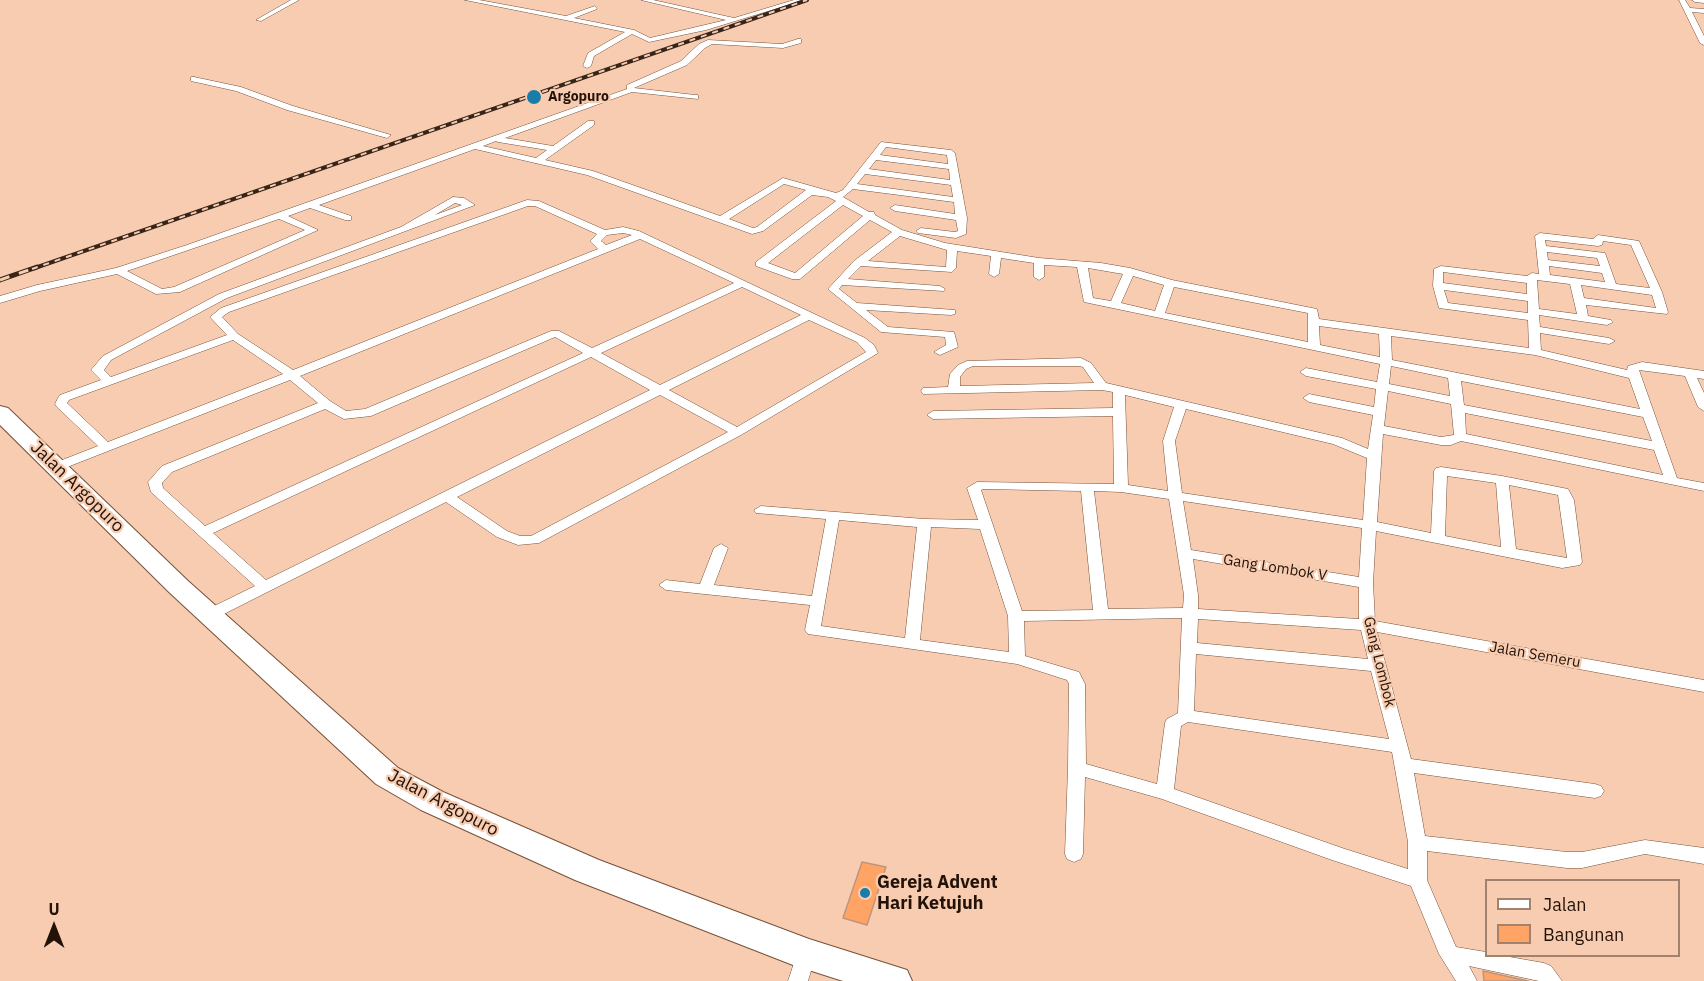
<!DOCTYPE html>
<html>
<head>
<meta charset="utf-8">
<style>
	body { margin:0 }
	#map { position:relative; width:1704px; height:981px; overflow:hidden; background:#f8ccb0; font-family:"IBM Plex Sans",sans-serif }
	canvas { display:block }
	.legend { position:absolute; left:1485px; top:879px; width:195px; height:78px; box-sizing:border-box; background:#f8ccb0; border:2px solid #a2826d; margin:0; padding:8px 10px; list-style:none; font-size:18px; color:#221208 }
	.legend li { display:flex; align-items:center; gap:12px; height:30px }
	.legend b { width:30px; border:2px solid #a2826d }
	.north { position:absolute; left:24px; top:897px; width:60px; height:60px; -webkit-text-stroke:4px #f8ccb0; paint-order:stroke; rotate:0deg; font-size:16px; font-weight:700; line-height:24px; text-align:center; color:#221208 }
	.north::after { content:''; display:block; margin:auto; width:21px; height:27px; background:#221208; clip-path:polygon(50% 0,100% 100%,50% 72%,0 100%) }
</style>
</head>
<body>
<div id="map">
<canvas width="1704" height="981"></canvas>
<ul class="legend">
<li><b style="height:8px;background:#fff"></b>Jalan</li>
<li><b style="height:16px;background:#ffa465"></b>Bangunan</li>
</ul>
<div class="north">U</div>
</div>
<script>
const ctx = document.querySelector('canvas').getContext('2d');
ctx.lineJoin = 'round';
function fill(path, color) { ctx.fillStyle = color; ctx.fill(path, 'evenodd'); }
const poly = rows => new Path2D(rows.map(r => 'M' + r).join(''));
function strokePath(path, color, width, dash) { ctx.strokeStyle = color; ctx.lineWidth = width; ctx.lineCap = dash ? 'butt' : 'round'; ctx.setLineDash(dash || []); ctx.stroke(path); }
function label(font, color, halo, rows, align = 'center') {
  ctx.font = font + ' "IBM Plex Sans",sans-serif'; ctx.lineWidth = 4.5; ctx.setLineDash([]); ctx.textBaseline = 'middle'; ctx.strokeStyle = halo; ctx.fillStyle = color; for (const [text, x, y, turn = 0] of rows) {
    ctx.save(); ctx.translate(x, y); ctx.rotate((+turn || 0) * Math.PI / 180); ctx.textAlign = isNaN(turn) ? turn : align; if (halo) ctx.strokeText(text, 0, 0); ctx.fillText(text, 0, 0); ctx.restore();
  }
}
const building = poly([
	[862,862,886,867,867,925,843,918,862,862],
	[1483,971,1528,981,1484,981,1483,971]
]);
const street = poly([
	[291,0,299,0,261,21,256,20,291,0],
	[465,0,479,0,566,16,595,6,597,9,574,18,634,30,650,38,726,20,641,0,653,0,734,18,794,0,804,0,706,30,649,42,632,34,594,56,591,66,587,68,583,66,588,53,625,32,465,0],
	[1679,0,1685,0,1690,8,1704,9,1704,13,1692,12,1704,36,1704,45,1700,43,1679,0],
	[1692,0,1704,0,1704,3,1695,2,1692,0],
	[798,39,801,39,801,43,783,48,712,44,705,48,687,65,634,88,695,95,698,95,698,99,632,92,505,138,553,146,588,121,594,121,594,125,545,160,593,171,720,216,783,178,836,193,843,190,881,142,951,150,955,153,967,218,966,234,956,238,918,233,916,231,921,228,955,232,958,231,956,220,895,211,890,208,895,205,955,214,954,202,853,189,843,197,869,212,874,212,875,215,902,230,945,243,1039,258,1101,263,1130,268,1172,280,1317,309,1319,319,1529,348,1528,320,1439,308,1433,286,1434,269,1441,266,1527,276,1532,273,1539,274,1535,236,1540,233,1593,239,1598,235,1639,241,1662,292,1668,312,1667,314,1586,305,1588,316,1611,320,1613,322,1607,325,1539,315,1540,327,1609,338,1615,341,1609,344,1540,333,1541,350,1627,370,1628,366,1642,362,1704,371,1704,379,1697,378,1704,393,1704,411,1698,407,1685,376,1639,370,1677,478,1704,483,1704,491,1461,441,1451,445,1441,445,1383,434,1377,522,1431,533,1434,471,1436,468,1441,467,1502,476,1568,489,1574,500,1582,562,1580,565,1562,568,1376,531,1373,583,1375,621,1704,680,1704,692,1377,632,1411,759,1595,784,1601,786,1604,791,1601,796,1595,798,1414,773,1425,836,1567,852,1582,852,1645,840,1704,848,1704,864,1645,854,1582,868,1567,868,1427,851,1427,880,1456,947,1486,952,1486,956,1504,956,1544,963,1551,966,1562,981,1539,981,1469,966,1477,981,1456,981,1439,954,1411,886,1332,860,1162,799,1085,777,1083,854,1081,859,1074,862,1067,859,1065,854,1068,768,1069,684,1067,680,1017,664,808,634,805,630,810,605,666,590,659,585,666,580,700,584,714,548,721,544,728,548,714,585,812,596,826,519,756,513,754,510,761,506,924,519,978,520,967,488,977,482,1114,484,1113,416,933,419,927,415,933,411,1113,408,1113,392,1102,390,923,394,921,391,923,388,948,387,950,374,958,365,967,361,1081,358,1091,363,1106,383,1342,438,1368,449,1373,415,1309,402,1303,398,1309,394,1374,407,1376,389,1306,376,1300,372,1306,368,1377,382,1380,364,1084,302,1077,267,1044,265,1044,277,1039,280,1034,277,1034,263,1001,258,999,274,994,277,989,274,991,256,957,251,956,268,952,272,861,266,848,279,940,286,945,289,944,291,842,285,839,289,857,303,955,310,955,314,951,315,866,310,888,327,954,332,958,347,940,355,934,352,946,345,945,337,881,332,828,289,854,261,892,232,870,220,800,279,792,279,756,266,756,262,836,201,828,197,812,195,763,231,752,234,587,175,475,149,319,205,351,216,351,220,345,220,310,208,288,216,318,230,180,292,156,294,117,274,40,291,0,303,0,296,37,285,116,268,187,245,627,89,627,85,681,61,699,44,708,40,782,44,798,39],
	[496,141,498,142,547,150,536,158,483,146,496,141],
	[886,147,947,155,948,164,880,155,886,147],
	[876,160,949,169,950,180,869,169,876,160],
	[865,174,951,185,953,197,857,184,865,174],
	[784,184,806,190,757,227,753,228,729,219,784,184],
	[843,205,863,216,795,273,768,263,843,205],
	[279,219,305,230,174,287,162,289,127,271,279,219],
	[900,236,947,250,946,267,868,261,900,236],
	[1545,240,1598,246,1602,245,1603,241,1631,245,1650,288,1616,284,1605,253,1546,246,1545,240],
	[1547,252,1597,258,1600,266,1548,260,1547,252],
	[1549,266,1602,273,1605,282,1550,275,1549,266],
	[1088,268,1123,274,1111,301,1093,298,1088,268],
	[1443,272,1527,283,1527,294,1443,283,1443,272],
	[1133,276,1164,285,1155,311,1121,303,1133,276],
	[1537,280,1570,284,1577,314,1539,309,1537,280],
	[1581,285,1652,295,1656,308,1584,298,1581,285],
	[1174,287,1308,313,1308,342,1165,313,1174,287],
	[1444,290,1528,301,1528,313,1448,303,1444,290],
	[1319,326,1379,334,1380,357,1320,345,1319,326],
	[1391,336,1535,355,1629,378,1640,409,1392,360,1391,336],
	[973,366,1079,366,1083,367,1094,383,960,386,960,377,966,369,973,366],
	[1391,366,1448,378,1450,396,1389,384,1391,366],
	[1461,381,1643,417,1652,441,1464,405,1461,381],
	[1388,391,1451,404,1454,435,1441,437,1384,426,1388,391],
	[1125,395,1174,407,1163,441,1168,491,1128,485,1125,395],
	[1186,409,1333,444,1367,458,1363,520,1182,493,1175,441,1186,409],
	[1465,413,1654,450,1663,475,1466,434,1465,413],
	[1447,476,1496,483,1501,547,1445,536,1447,476],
	[1509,485,1558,495,1567,558,1516,549,1509,485],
	[984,489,1081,491,1093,610,1022,611,981,490,984,489],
	[1094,491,1121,492,1169,499,1184,595,1183,608,1108,609,1094,491],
	[1183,501,1362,528,1359,577,1191,550,1183,501],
	[839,520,917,527,905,638,821,626,839,520],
	[931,527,980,529,1008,616,1009,652,920,640,931,527],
	[1193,559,1359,587,1359,619,1198,609,1198,595,1193,559],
	[1182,618,1178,713,1167,719,1165,723,1157,784,1086,764,1085,684,1079,672,1025,656,1024,621,1182,618],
	[1198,619,1361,630,1368,659,1197,643,1198,619],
	[1196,654,1371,671,1389,739,1194,711,1196,654],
	[1188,722,1392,752,1408,842,1408,869,1342,848,1174,789,1181,726,1188,722],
	[194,77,241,87,293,106,391,135,387,138,287,110,236,91,191,81,191,77,194,77],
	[453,197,464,198,475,205,227,298,111,360,104,370,111,377,227,335,210,317,221,308,527,200,539,201,605,230,623,227,639,231,865,338,874,345,878,353,741,435,539,543,518,545,497,537,446,502,214,619,204,619,201,615,204,611,255,586,151,492,148,482,162,466,318,403,290,380,57,471,52,470,50,467,52,464,98,446,57,407,55,404,58,398,60,395,101,380,91,370,103,356,219,294,401,227,453,197],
	[455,203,462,205,435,215,455,203],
	[528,206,535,206,597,234,590,241,598,249,293,370,238,334,222,317,229,312,528,206],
	[623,233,632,235,606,245,601,241,607,235,623,233],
	[640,239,734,283,592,348,559,331,551,331,365,409,346,411,330,401,300,376,640,239],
	[742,287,801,315,660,385,601,353,742,287],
	[809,320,857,342,866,352,737,427,669,390,809,320],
	[555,337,583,353,205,526,163,488,162,483,172,472,325,409,344,419,371,416,555,337],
	[233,340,283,374,108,442,67,403,69,400,233,340],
	[591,357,650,390,266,580,213,533,591,357],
	[660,395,728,432,531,536,520,536,507,531,457,497,660,395],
	[806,945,813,948,816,954,808,981,788,981,799,948,806,945]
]);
const highway = poly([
	[0,406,8,408,188,581,398,768,443,792,599,860,809,939,907,970,912,981,843,981,793,965,575,880,421,810,376,784,170,593,0,425,0,406]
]);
const railFar1 = poly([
	[32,269,807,0]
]);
const rail = poly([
	[0,280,37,267]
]);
const markers = [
	[534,97,8,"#1a7ca8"],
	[865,893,6,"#1a7ca8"]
];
const farPoinames = [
	["Argopuro",548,97]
];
const streetNames = [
	["Gang Lombok V",1275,568,9],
	["Jalan Semeru",1535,655,10],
	["Gang Lombok",1379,662,76]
];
const nearStreetnames = [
	["Jalan Argopuro",77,487,44],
	["Jalan Argopuro",443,803,28]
];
const nearPoinames = [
	["Gereja Advent",877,883],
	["Hari Ketujuh",877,904]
];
fill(building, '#ffa465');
strokePath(building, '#bf957a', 1.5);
strokePath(street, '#775139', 1);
strokePath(highway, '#775139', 2);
fill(street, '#fff');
fill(highway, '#fff');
strokePath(railFar1, '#382519', 4);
strokePath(rail, '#382519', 5);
strokePath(railFar1, '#f8ccb0', 2, [6]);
strokePath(rail, '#f8ccb0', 3, [10]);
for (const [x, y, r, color] of markers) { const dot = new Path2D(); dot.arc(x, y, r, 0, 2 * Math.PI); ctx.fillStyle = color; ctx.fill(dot); strokePath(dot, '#f8ccb0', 2); }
label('bold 14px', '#221208', '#f8ccb0', farPoinames, 'left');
label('15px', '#221208', '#f8ccb0', streetNames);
label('18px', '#221208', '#f8ccb0', nearStreetnames);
label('bold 18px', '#221208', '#f8ccb0', nearPoinames, 'left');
</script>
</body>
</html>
